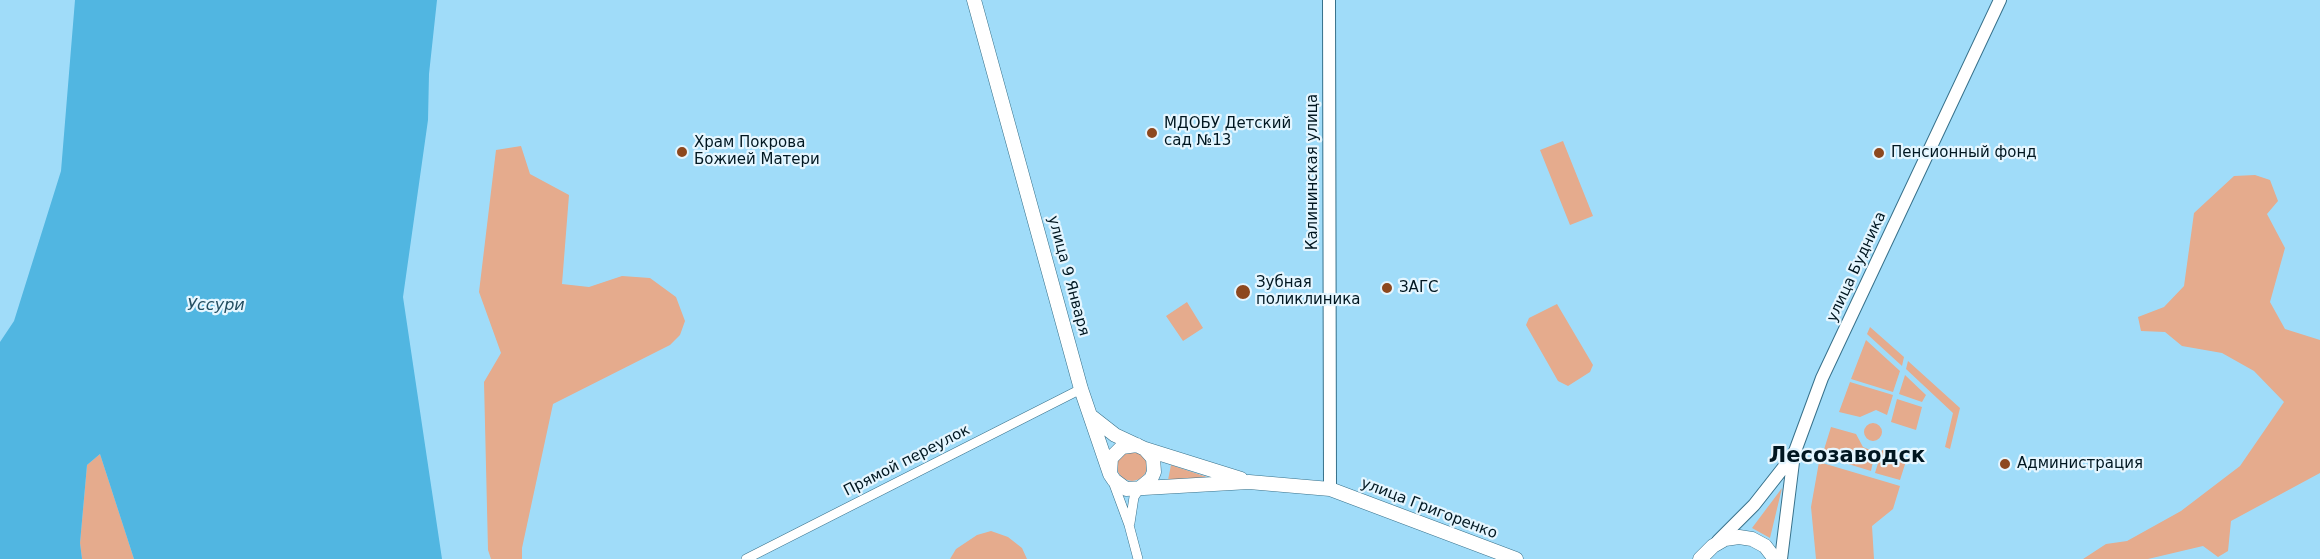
<!DOCTYPE html>
<html>
<head>
<meta charset="utf-8">
<style>
	body { margin:0 }
	canvas { display:block; background:#a0dcf9 }
</style>
</head>
<body>
<canvas width="2320" height="559"></canvas>
<script>
const ctx = document.querySelector('canvas').getContext('2d');
ctx.lineJoin = 'round';
function fill(path, color) { ctx.fillStyle = color; ctx.fill(path, 'evenodd'); }
const poly = rows => new Path2D(rows.map(r => 'M' + r).join(''));
function strokePath(path, color, width, dash) { ctx.strokeStyle = color; ctx.lineWidth = width; ctx.lineCap = dash ? 'butt' : 'round'; ctx.setLineDash(dash || []); ctx.stroke(path); }
function label(font, color, halo, rows, align = 'center') {
  ctx.font = font + ' "DejaVu Sans",sans-serif'; ctx.lineWidth = 4.5; ctx.setLineDash([]); ctx.textBaseline = 'middle'; ctx.strokeStyle = halo; ctx.fillStyle = color; for (const [text, x, y, turn = 0] of rows) {
    ctx.save(); ctx.translate(x, y); ctx.rotate((+turn || 0) * Math.PI / 180); ctx.textAlign = isNaN(turn) ? turn : align; if (halo) ctx.strokeText(text, 0, 0); ctx.fillText(text, 0, 0); ctx.restore();
  }
}
const green = poly([
	[1563,141,1593,216,1570,225,1540,150],
	[521,146,530,174,569,195,562,284,589,287,622,276,650,278,676,297,685,321,680,335,670,345,553,404,522,548,522,559,491,559,488,550,484,382,501,353,479,292,496,150],
	[2255,175,2270,180,2278,201,2267,214,2285,248,2270,302,2285,329,2320,340,2320,473,2231,521,2228,551,2218,557,2203,546,2148,559,2083,559,2106,544,2127,541,2181,511,2240,466,2284,402,2254,371,2222,353,2182,346,2165,332,2141,331,2138,317,2164,307,2184,286,2194,213,2234,176],
	[1187,302,1203,328,1183,341,1166,316],
	[1557,304,1593,365,1590,372,1568,386,1558,381,1526,325,1529,318],
	[1870,327,1904,357,1902,366,1867,334],
	[1866,340,1900,371,1893,392,1851,379],
	[1908,361,1960,408,1950,449,1945,447,1953,413,1906,369],
	[1905,375,1926,395,1922,402,1899,394],
	[1850,382,1893,395,1887,415,1876,410,1860,417,1839,412],
	[1897,399,1922,407,1916,430,1891,422],
	'1864 432a9 9 0 1 1 18 0a9 9 0 1 1-18 0Z',
	[1831,427,1856,434,1863,447,1875,452,1871,471,1822,456],
	[1882,450,1907,458,1900,480,1875,473],
	'1117 466a15 15 0 1 1 30 0a15 15 0 1 1-30 0Z',
	[100,454,134,559,82,559,80,543,87,465],
	[1819,462,1900,486,1893,509,1872,526,1874,559,1816,559,1811,507],
	[1171,465,1216,480,1168,480],
	[1782,488,1770,538,1752,528],
	[991,531,1008,537,1022,548,1027,559,950,559,956,549,977,535]
]);
const water = poly([
	[75,0,437,0,429,74,428,120,403,297,442,559,134,559,100,454,87,465,80,543,82,559,0,559,0,342,14,321,61,171]
]);
const minor = poly([
	[1112,479,1129,525,1138,559],
	[1130,523,1134,497,1140,488],
	[746,559,1081,389]
]);
const secondary = poly([
	[1329,0,1330,489],
	[1718,541,1754,505,1791,458],
	[1781,559,1794,454,1822,378,2000,0]
]);
const primary = poly([
	[974,0,1081,389,1110,474],
	[1092,417,1115,435,1145,449,1241,479],
	[1137,445,1122,447,1111,458,1110,474,1114,480,1126,489,1249,482,1330,489,1516,559],
	[1140,488,1151,479,1154,472,1153,458,1145,449],
	[1700,559,1713,546,1725,539,1739,537,1752,539,1765,546,1775,559]
]);
const markers = [
	[1152,133,6,"#8d481e"],
	[682,152,6,"#8d481e"],
	[1879,153,6,"#8d481e"],
	[1387,288,6,"#8d481e"],
	[1243,292,8,"#8d481e"],
	[2005,464,6,"#8d481e"]
];
const poiNames = [
	["МДОБУ Детский",1164,124],
	["сад №13",1164,141],
	["Храм Покрова",694,143],
	["Божией Матери",694,160],
	["Пенсионный фонд",1891,153],
	["Зубная",1256,283],
	["поликлиника",1256,300],
	["ЗАГС",1399,288],
	["Администрация",2017,464]
];
const streetNames = [
	["Калининская улица",1313,172,-90],
	["улица Будника",1857,267,-65],
	["улица 9 Января",1068,276,75],
	["Прямой переулок",907,461,-27],
	["улица Григоренко",1429,509,21]
];
const waterNames = [
	["Уссури",216,306]
];
const districtNames = [
	["Лесозаводск",1847,457]
];
fill(green, '#e5ab8d');
fill(water, '#51b6e1');
strokePath(minor, '#37718b', 10);
strokePath(secondary, '#37718b', 14);
strokePath(primary, '#37718b', 15);
strokePath(minor, '#fff', 9);
strokePath(secondary, '#fff', 12);
strokePath(primary, '#fff', 14);
for (const [x, y, r, color] of markers) { const dot = new Path2D(); dot.arc(x, y, r, 0, 2 * Math.PI); ctx.fillStyle = color; ctx.fill(dot); strokePath(dot, '#e5f6ff', 2); }
label('15px', '#011721', '#e5f6ff', poiNames, 'left');
label('15px', '#011721', '#e5f6ff', streetNames);
label('italic 16px', '#234e61', '#e5f6ff', waterNames);
label('bold 21px', '#011721', '#e5f6ff', districtNames);
</script>
</body>
</html>
